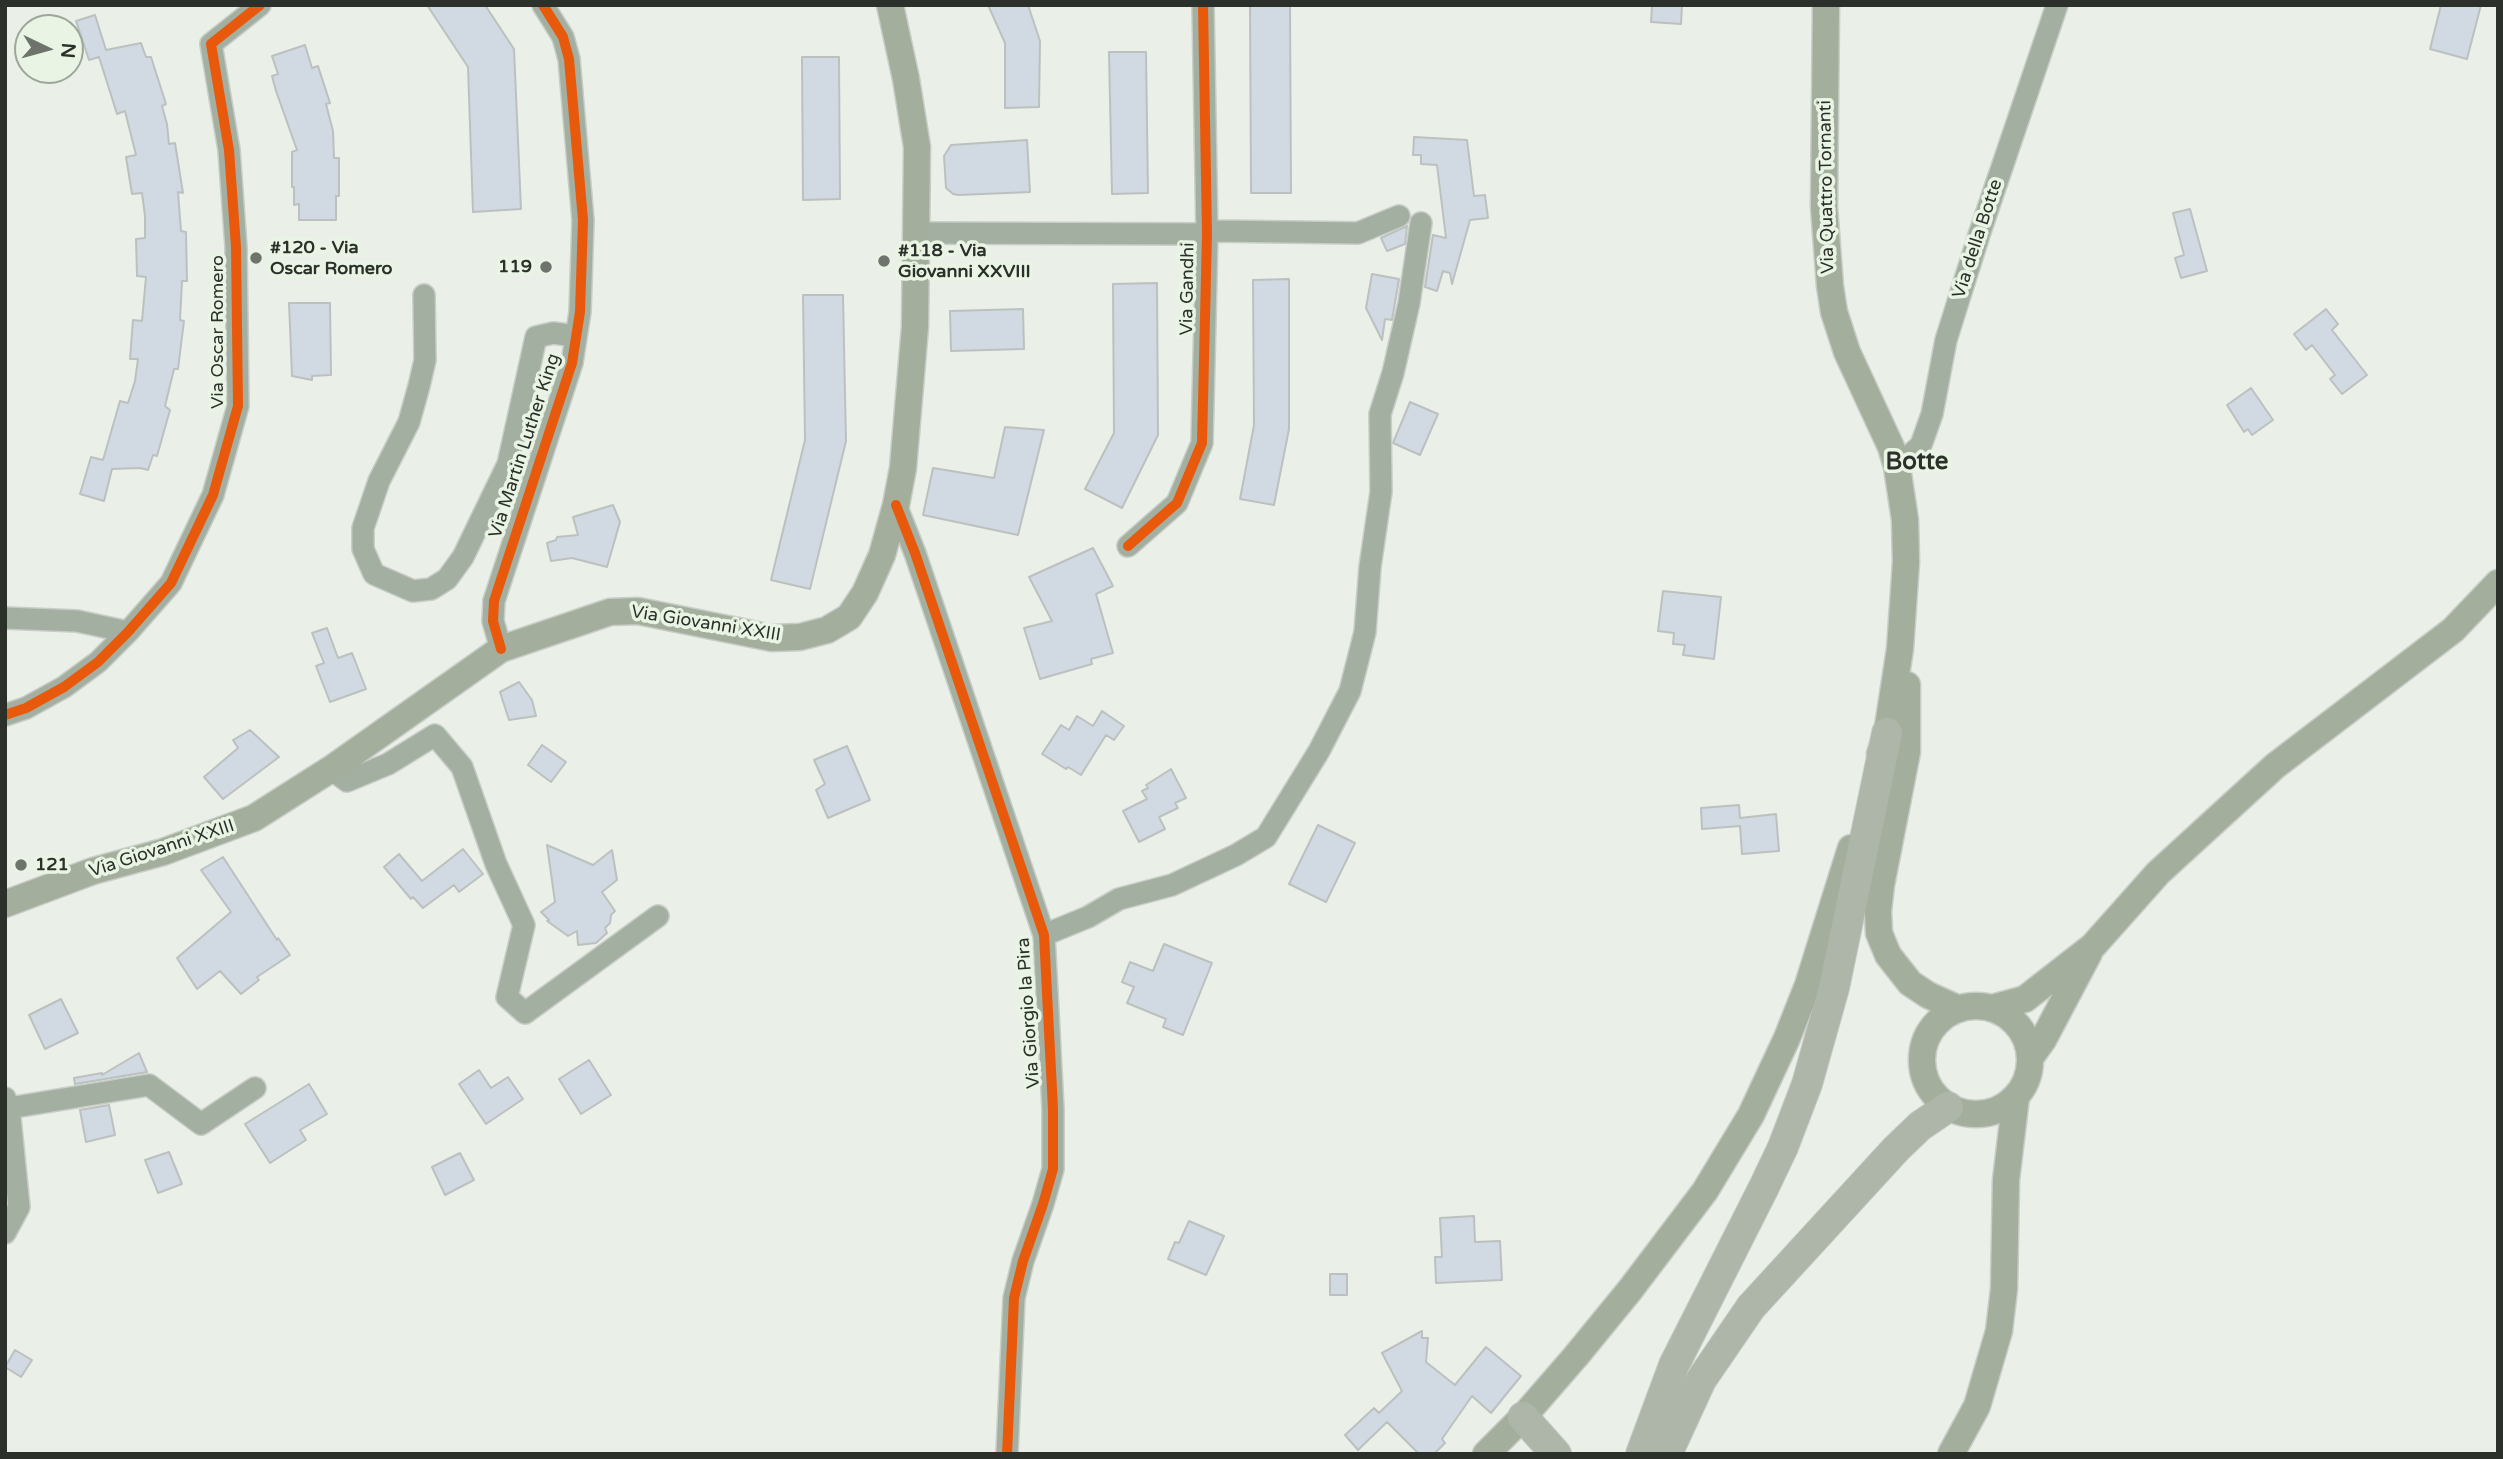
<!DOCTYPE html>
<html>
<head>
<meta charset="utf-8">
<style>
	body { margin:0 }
	#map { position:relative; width:2503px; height:1459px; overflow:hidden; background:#eaf0e8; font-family:"Varela Round",sans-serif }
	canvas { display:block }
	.frame { position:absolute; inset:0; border:7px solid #2b302a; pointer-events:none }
	.north { position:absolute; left:14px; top:14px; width:70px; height:70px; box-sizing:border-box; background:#e9f4e4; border:2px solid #9da69a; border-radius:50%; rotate:95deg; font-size:19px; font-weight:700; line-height:28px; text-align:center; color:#2b302a }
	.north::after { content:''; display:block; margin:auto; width:24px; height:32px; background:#6e736c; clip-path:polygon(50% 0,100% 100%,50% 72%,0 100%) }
</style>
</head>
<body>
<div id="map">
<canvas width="2503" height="1459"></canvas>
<div class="frame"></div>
<div class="north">N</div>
</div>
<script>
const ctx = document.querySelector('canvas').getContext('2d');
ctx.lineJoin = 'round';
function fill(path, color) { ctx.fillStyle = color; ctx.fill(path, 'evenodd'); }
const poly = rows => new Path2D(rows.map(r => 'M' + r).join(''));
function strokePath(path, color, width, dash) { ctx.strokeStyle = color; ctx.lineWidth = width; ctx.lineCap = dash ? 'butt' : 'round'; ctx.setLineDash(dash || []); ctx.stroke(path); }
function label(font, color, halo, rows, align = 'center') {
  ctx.font = font + ' "Varela Round",sans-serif'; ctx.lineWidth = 7; ctx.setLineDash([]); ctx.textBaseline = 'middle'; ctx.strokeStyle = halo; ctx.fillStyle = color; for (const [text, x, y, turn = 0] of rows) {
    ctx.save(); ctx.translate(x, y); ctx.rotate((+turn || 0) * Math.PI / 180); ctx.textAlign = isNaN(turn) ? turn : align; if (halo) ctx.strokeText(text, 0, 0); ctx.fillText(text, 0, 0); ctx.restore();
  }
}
const building = poly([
	[427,5,485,5,514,49,521,209,473,212,468,67,427,5],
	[988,5,1028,5,1040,41,1039,107,1005,108,1005,43,988,5],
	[1250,5,1290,5,1291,193,1251,193,1250,5],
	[1652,5,1682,5,1681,24,1651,22,1652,5],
	[2441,5,2481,5,2467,59,2430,49,2441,5],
	[95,15,106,50,141,43,146,57,151,57,166,104,162,106,167,124,169,144,175,143,183,193,178,192,181,231,186,232,187,281,182,281,180,320,184,321,178,369,174,369,165,406,170,410,157,456,153,455,148,470,140,468,112,469,104,501,80,494,91,457,103,460,120,401,128,403,135,381,138,359,130,359,133,320,142,321,146,277,137,276,136,239,145,238,145,216,142,193,132,194,126,157,136,155,125,111,117,114,99,57,89,60,76,21,95,15],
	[305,45,312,68,318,66,330,103,326,104,333,131,334,158,339,158,339,196,336,196,336,220,299,220,299,204,294,205,294,187,292,187,292,152,297,150,276,91,272,76,278,74,272,56,305,45],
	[1109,52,1146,52,1148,193,1112,194,1109,52],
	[802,57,839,57,840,199,803,200,802,57],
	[1414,137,1467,140,1474,196,1485,195,1488,218,1470,220,1452,284,1450,273,1443,271,1437,291,1425,287,1433,235,1446,238,1437,165,1421,164,1421,155,1413,155,1414,137],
	[1027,140,1030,192,959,195,953,194,946,188,944,156,951,145,1027,140],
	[2190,209,2207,271,2181,278,2175,258,2184,255,2173,213,2190,209],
	[1407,226,1405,244,1387,251,1381,238,1407,226],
	[1372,274,1399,279,1392,320,1385,319,1382,340,1366,308,1372,274],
	[1289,279,1289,429,1274,505,1240,499,1254,425,1253,280,1289,279],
	[1157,283,1158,435,1122,508,1085,489,1114,433,1113,284,1157,283],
	[803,295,843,295,846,441,810,589,771,580,805,440,803,295],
	[289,303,330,303,331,375,312,376,312,380,292,376,289,303],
	[1023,309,1024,349,951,351,950,311,1023,309],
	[2326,309,2338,324,2332,330,2367,375,2342,394,2330,379,2335,375,2312,345,2306,350,2294,334,2326,309],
	[2251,388,2273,420,2252,435,2248,429,2244,432,2227,405,2251,388],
	[1410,402,1438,414,1420,455,1393,443,1410,402],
	[1005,427,1044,430,1018,535,923,515,933,468,994,478,1005,427],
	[613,505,620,522,607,567,572,558,551,561,547,543,556,540,557,537,578,535,573,517,613,505],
	[1093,548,1113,586,1096,594,1113,653,1091,659,1092,664,1040,679,1024,628,1052,621,1029,577,1093,548],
	[1663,591,1721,597,1714,659,1683,655,1685,645,1673,644,1674,633,1658,631,1663,591],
	[327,628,338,658,352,653,366,689,330,702,316,666,324,663,312,633,327,628],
	[519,682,532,700,536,716,509,720,500,692,519,682],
	[1102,711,1124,726,1114,740,1106,735,1081,775,1068,767,1066,769,1042,754,1061,725,1069,730,1077,716,1093,726,1102,711],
	[250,730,279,757,223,799,204,777,238,748,233,740,250,730],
	[542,745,566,762,551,782,528,765,542,745],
	[847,746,870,800,828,818,816,790,825,784,814,760,847,746],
	[1171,769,1186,798,1175,803,1178,808,1159,817,1165,829,1139,842,1123,811,1147,799,1142,791,1148,788,1146,785,1171,769],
	[1739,805,1740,818,1776,814,1779,851,1742,854,1740,826,1702,829,1701,808,1739,805],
	[1318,825,1355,843,1326,902,1289,884,1318,825],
	[547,845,593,865,612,850,617,880,602,892,615,911,611,915,610,923,605,928,607,933,596,943,578,945,577,931,568,936,547,921,549,920,541,912,555,902,547,845],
	[463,849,483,874,459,892,454,885,423,908,413,897,411,899,384,867,399,854,422,881,463,849],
	[223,857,277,940,278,938,290,955,257,977,259,980,241,994,220,971,197,989,177,958,231,912,201,870,223,857],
	[1164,944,1212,963,1183,1035,1163,1027,1166,1019,1127,1003,1134,987,1122,982,1130,962,1153,971,1164,944],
	[61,999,78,1033,45,1049,29,1015,61,999],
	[139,1053,147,1072,75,1084,74,1078,102,1073,102,1075,139,1053],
	[589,1060,611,1095,581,1114,559,1079,589,1060],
	[479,1070,491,1088,508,1077,523,1099,486,1124,459,1084,479,1070],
	[309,1084,327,1114,300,1130,306,1140,270,1163,245,1124,309,1084],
	[109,1105,115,1135,86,1142,80,1110,109,1105],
	[169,1152,182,1184,158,1193,145,1160,169,1152],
	[460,1153,474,1180,445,1195,432,1167,460,1153],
	[1474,1216,1475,1242,1500,1241,1502,1280,1436,1283,1435,1257,1442,1257,1440,1218,1474,1216],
	[1189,1221,1224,1236,1206,1275,1168,1259,1175,1242,1179,1243,1189,1221],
	[1330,1274,1347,1274,1347,1295,1330,1295,1330,1274],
	[1422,1331,1422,1338,1428,1338,1426,1362,1455,1385,1486,1347,1521,1376,1491,1413,1472,1396,1442,1439,1445,1443,1434,1454,1419,1454,1387,1422,1358,1450,1345,1435,1374,1408,1379,1413,1402,1391,1382,1353,1422,1331],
	[15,1350,32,1360,21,1377,5,1367,15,1350]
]);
const minor = poly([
	[915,233,1207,234,1217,231,1358,233,1399,216],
	[424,295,425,360,419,386,409,422,379,481,363,528,363,549,374,574,413,591,431,589,447,579,463,557,508,464,536,337,553,333,576,336],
	[1897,467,1921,445,1932,414,1946,340,1979,235,2057,5],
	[896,505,915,553,1044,935,1053,1109,1053,1169,1043,1204,1023,1261,1014,1298,1007,1454],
	[1128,546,1177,503,1202,443,1207,234,1203,5],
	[5,618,77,621,128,632],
	[501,649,493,621,494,601,572,363,580,312,583,220,569,59,563,37,543,5],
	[5,715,26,708,64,687,98,662,128,632,171,583,213,495,238,406,236,247,229,150,211,44,260,5],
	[331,769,347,781,388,764,435,735,462,767,496,864,524,925,507,997,525,1013,658,916],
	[1044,935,1088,917,1119,899,1172,885,1236,855,1266,837,1319,751,1350,691,1365,632,1370,567,1381,492,1380,414,1393,373,1409,303,1421,223],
	[5,1098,9,1108,19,1207,5,1233],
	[9,1108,149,1085,201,1124,255,1088]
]);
const major = poly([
	[1826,5,1824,207,1830,286,1834,312,1847,352,1891,447,1897,467,1905,520,1906,562,1900,649,1887,733,1880,754],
	[1907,685,1907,752,1881,885,1878,911,1879,933,1888,955,1910,983,1928,995,1959,1009],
	[5,904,93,871,163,852,254,818,331,769,501,649,610,612,638,611,772,638,800,637,827,630,849,617,865,593,882,555,896,505,903,468,915,327,917,147,906,79,890,5],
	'1922 1060a54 54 0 1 1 108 0a54 54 0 1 1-108 0Z',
	[1992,1008,2025,999,2093,946,2158,873,2275,766,2453,630,2498,583],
	[2030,1058,2043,1040,2089,953],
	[1486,1454,1523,1417,1576,1356,1630,1290,1705,1191,1751,1115,1787,1038,1808,985,1851,848],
	[1951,1454,1977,1406,1999,1331,2004,1289,2006,1180,2016,1097]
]);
const highway = poly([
	[1523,1417,1556,1454],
	[1641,1454,1674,1365,1764,1187,1783,1147,1807,1084,1834,988,1887,733],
	[1667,1454,1701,1380,1751,1307,1896,1149,1920,1126,1948,1107]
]);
const cycleway = poly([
	[896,505,915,553,1044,935,1053,1109,1053,1169,1043,1204,1023,1261,1014,1298,1007,1454],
	[1128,546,1177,503,1202,443,1207,234,1203,5],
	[501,649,493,621,494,601,572,363,580,312,583,220,569,59,563,37,543,5],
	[5,715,26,708,64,687,98,662,128,632,171,583,213,495,238,406,236,247,229,150,211,44,260,5]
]);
const markers = [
	[256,258,7,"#6e736c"],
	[884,261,7,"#6e736c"],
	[546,267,7,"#6e736c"],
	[21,865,7,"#6e736c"]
];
const streetNames = [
	["Via Quattro Tornanti",1827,187,-91],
	["Via della Botte",1978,239,-72],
	["Via Gandhi",1188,289,-89],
	["Via Oscar Romero",218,332,-90],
	["Via Martin Luther King",525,446,-72],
	["Via Giovanni XXIII",706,624,9],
	["Via Giovanni XXIII",162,849,-18],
	["Via Giorgio la Pira",1029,1013,-94]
];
const poiNames = [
	["#120 - Via",270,248],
	["Oscar Romero",270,269],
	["#118 - Via",898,251],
	["Giovanni XXVIII",898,272],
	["119",532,267,"right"],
	["121",35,865]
];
const districtNames = [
	["Botte",1917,463]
];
fill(building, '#d1d9e2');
strokePath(building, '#bcc0bf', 2);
strokePath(minor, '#c8cdc7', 24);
strokePath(major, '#c8cdc7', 29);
strokePath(highway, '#c8cdc7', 32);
strokePath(minor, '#a3afa0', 21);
strokePath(major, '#a3af9c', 26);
strokePath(highway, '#adb6a8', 30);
strokePath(cycleway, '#e8590c', 10);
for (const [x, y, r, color] of markers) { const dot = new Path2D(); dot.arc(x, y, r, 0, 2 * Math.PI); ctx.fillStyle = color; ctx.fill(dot); strokePath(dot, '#e9f4e4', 2.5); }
label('18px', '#2b302a', '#e9f4e4', streetNames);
label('bold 18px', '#2b302a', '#e9f4e4', poiNames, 'left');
label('bold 24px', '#2b302a', '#e9f4e4', districtNames);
</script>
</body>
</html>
